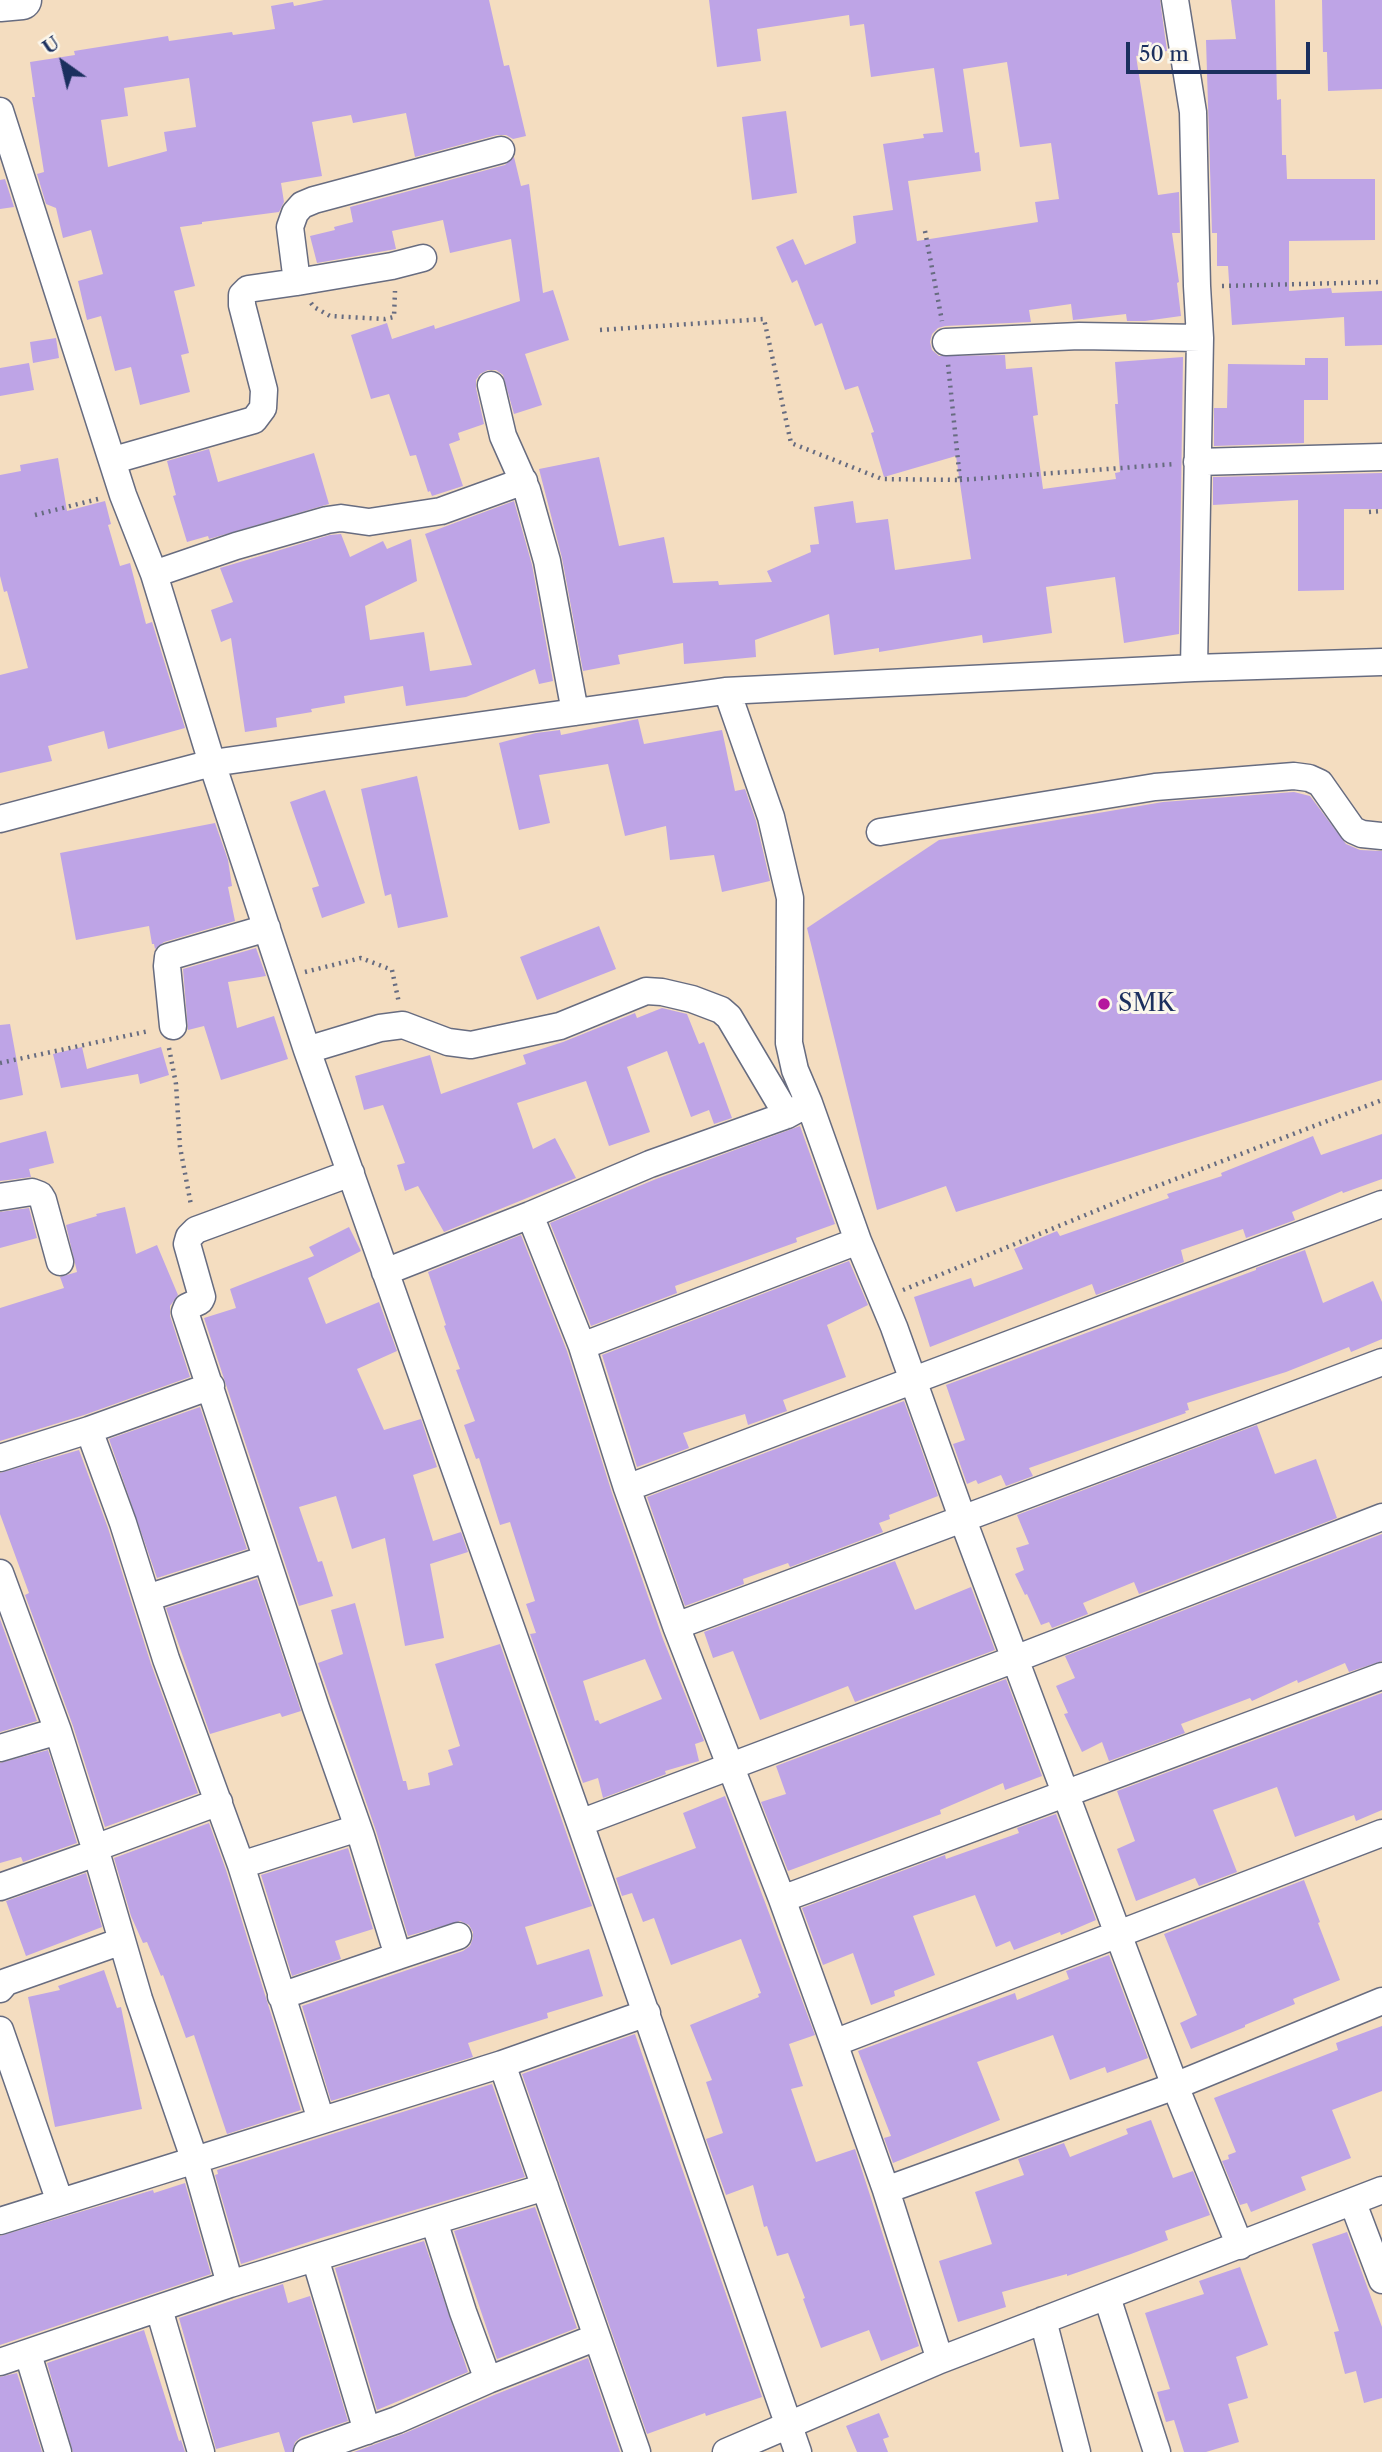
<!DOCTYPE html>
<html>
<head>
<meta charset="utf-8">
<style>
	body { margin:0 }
	#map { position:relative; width:1382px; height:2452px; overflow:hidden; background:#f4ddc0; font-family:"Libre Caslon Text",serif }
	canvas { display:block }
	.north { position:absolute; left:28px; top:28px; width:70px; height:70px; -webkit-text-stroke:5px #fbf7ec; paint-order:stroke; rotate:326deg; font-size:19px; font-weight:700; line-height:28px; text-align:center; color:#1b2f5e }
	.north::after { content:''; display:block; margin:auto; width:24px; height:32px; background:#1b2f5e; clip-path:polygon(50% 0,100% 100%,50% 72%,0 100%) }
	.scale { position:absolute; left:1126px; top:42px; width:184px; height:32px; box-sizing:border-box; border:4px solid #1b2f5e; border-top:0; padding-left:9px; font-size:21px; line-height:24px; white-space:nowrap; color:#1b2f5e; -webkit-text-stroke:5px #fbf7ec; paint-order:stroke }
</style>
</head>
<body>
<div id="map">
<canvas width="1382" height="2452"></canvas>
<div class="north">U</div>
<div class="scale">50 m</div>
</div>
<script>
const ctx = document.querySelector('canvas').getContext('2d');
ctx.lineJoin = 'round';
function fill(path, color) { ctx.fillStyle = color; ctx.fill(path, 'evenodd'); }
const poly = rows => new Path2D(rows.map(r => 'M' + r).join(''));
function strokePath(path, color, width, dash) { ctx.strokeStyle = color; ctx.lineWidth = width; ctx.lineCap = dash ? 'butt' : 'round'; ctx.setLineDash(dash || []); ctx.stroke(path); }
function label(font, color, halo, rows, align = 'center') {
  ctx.font = font + ' "Libre Caslon Text",serif'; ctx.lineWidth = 6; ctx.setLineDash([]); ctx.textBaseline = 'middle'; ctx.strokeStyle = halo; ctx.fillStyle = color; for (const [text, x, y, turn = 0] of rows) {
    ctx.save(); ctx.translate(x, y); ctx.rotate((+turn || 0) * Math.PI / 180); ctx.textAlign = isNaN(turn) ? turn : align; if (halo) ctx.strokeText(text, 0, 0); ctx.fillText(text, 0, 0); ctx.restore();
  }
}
const building = poly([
	[324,0,489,0,504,66,509,65,526,136,513,139,506,135,497,135,415,157,406,113,353,123,351,115,312,122,322,176,281,183,284,202,279,212,202,222,202,224,180,227,195,286,174,291,189,353,181,355,190,392,140,405,131,367,115,371,101,316,87,320,78,281,103,274,91,230,63,238,56,208,46,204,37,174,44,172,32,97,35,97,30,62,75,55,74,51,168,36,169,41,232,32,233,35,275,29,271,6,293,2,294,6],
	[189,78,196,127,164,132,167,151,108,167,101,120,128,116,124,88],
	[709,0,1160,0,1167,51,1136,56,1158,195,1179,192,1180,233,1172,233,1179,282,1177,283,1181,316,1145,321,1127,321,1126,314,1073,320,1071,304,1029,310,1031,322,945,326,938,328,932,334,930,342,932,350,939,356,1005,355,1006,369,1032,367,1038,415,1033,416,1043,489,1116,479,1115,473,1120,472,1115,404,1118,404,1115,362,1183,357,1179,634,1124,643,1115,577,1046,587,1052,633,983,643,982,635,879,652,879,648,834,655,829,614,755,640,756,657,684,664,683,643,618,655,620,664,583,671,562,558,539,469,599,457,619,546,664,537,673,583,718,581,719,585,772,582,767,571,811,552,810,545,819,544,814,507,853,501,856,523,888,519,895,570,971,559,956,456,884,477,871,433,874,432,858,386,845,390,822,323,815,326,797,280,792,283,776,247,793,239,805,265,856,243,853,216,893,210,883,144,924,138,923,134,943,132,934,68,871,77,864,24,850,26,849,15,757,29,761,61,717,67],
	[1007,62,1020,147,1051,143,1059,199,1035,202,1038,222,917,241,908,181,981,171,979,152,975,153,963,69],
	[1231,0,1275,0,1277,100,1281,99,1282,155,1286,155,1287,179,1375,179,1375,240,1289,241,1289,291,1331,288,1332,293,1382,291,1382,345,1345,346,1344,317,1232,325,1228,266,1217,266,1217,233,1212,233,1206,40,1236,39],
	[1322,0,1382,0,1382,89,1328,91,1327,52,1323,52],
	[786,111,797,193,752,200,742,117],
	[514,157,521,186,529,184,543,293,553,290,569,340,525,354,542,405,514,414,503,375,496,370,488,370,480,374,476,380,476,388,484,424,458,433,460,440,449,444,463,486,432,496,430,491,428,492,416,455,410,456,389,394,371,399,351,335,387,323,392,339,434,325,435,329,520,301,511,239,450,253,443,220,392,231,396,249,317,263,310,236,335,230,334,227,353,222,350,207,505,165],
	[5,179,14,207,0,209,0,180],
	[56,338,59,358,33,363,30,342],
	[1305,358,1328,358,1328,400,1304,400,1304,443,1214,446,1214,408,1227,408,1228,364,1305,365],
	[29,363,34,390,0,396,0,368],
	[209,449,218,482,314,453,329,504,209,539,208,536,187,542,173,496,176,495,167,461],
	[58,458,67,511,105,501,111,524,108,525,120,566,130,563,146,624,152,622,185,728,108,749,104,731,48,746,52,761,0,773,0,675,28,668,7,591,4,592,0,576,0,475,21,471,20,465],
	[1382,473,1382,509,1344,509,1344,590,1298,591,1298,500,1213,505,1213,477],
	[514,501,532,565,553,681,539,684,535,669,466,697,406,706,403,686,344,696,345,703,311,709,312,712,276,718,277,727,245,732,231,638,221,642,211,610,233,602,220,568,330,535,341,534,350,557,383,541,387,549,411,539,417,581,365,606,370,640,424,632,430,671,472,665,425,534],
	[638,719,644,744,722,730,735,791,745,789,756,821,770,881,722,892,714,855,670,860,666,826,625,836,608,764,539,775,550,823,519,830,499,743,536,733,560,730,561,735],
	[417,776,448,917,398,928,391,894,385,896,361,789],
	[325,790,365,903,322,918,312,888,319,886,290,802],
	[1294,792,1310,796,1346,844,1360,850,1382,851,1382,1080,956,1212,946,1186,877,1210,807,928,939,840,1163,802],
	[215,823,228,860,232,886,228,887,235,921,164,942,155,949,154,944,152,944,149,926,76,940,60,853],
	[599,926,616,969,537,1000,520,957],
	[256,948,266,976,228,982,237,1028,274,1016,288,1059,221,1080,204,1026,188,1030,183,969],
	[662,1008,687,1014,699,1044,704,1042,732,1118,714,1124,709,1110,691,1117,667,1051,627,1067,650,1132,609,1146,586,1081,517,1103,533,1149,555,1138,576,1178,444,1232,418,1186,405,1191,397,1165,405,1163,383,1105,364,1110,355,1076,430,1055,441,1094,526,1064,523,1055,563,1042,635,1013,637,1018],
	[10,1024,23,1095,0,1100,0,1025],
	[82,1047,87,1069,161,1047,169,1075,140,1084,138,1074,61,1088,53,1054],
	[800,1126,835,1224,796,1238,797,1242,675,1286,677,1293,591,1326,550,1223,656,1179],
	[46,1131,54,1163,29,1169,31,1177,0,1181,0,1143],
	[1382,1134,1382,1179,1343,1193,1342,1191,1292,1212,1295,1220,1246,1238,1243,1229,1181,1250,1184,1262,1096,1295,1092,1284,930,1347,914,1297,971,1278,974,1287,1023,1269,1014,1249,1057,1231,1060,1236,1169,1198,1167,1194,1222,1176,1221,1173,1313,1136,1321,1155],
	[125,1207,136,1254,157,1245,178,1295,170,1306,170,1316,190,1377,84,1415,0,1441,0,1308,64,1288,60,1277,77,1272,66,1225,97,1216,96,1214],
	[29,1208,37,1238,0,1248,0,1212],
	[349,1227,361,1251,308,1278,326,1324,379,1302,397,1351,357,1369,384,1430,421,1419,437,1467,413,1475,433,1541,461,1532,468,1552,430,1564,444,1638,405,1646,385,1538,352,1549,336,1496,299,1507,318,1562,322,1561,333,1596,299,1606,204,1318,236,1308,230,1289,314,1256,309,1247],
	[521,1235,567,1351,612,1493,663,1639,704,1741,695,1744,699,1761,665,1771,666,1774,603,1798,598,1778,583,1783,530,1634,536,1633,526,1604,535,1601,510,1522,500,1525,479,1458,476,1459,464,1425,475,1421,456,1370,460,1369,444,1326,446,1325,428,1272],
	[645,1659,662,1699,600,1724,598,1720,595,1721,583,1681],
	[1305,1250,1323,1303,1373,1281,1382,1302,1382,1339,1351,1352,1349,1347,1286,1372,1187,1403,1189,1410,1185,1411,1186,1413,1029,1468,1033,1476,1006,1486,1001,1475,978,1484,976,1480,967,1484,953,1444,965,1440,946,1385,1256,1270,1256,1268],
	[849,1261,868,1305,827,1325,846,1377,783,1400,787,1411,748,1425,745,1414,683,1433,689,1448,637,1467,602,1355],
	[904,1401,938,1496,889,1515,890,1519,879,1523,883,1532,790,1567,788,1563,743,1579,744,1584,685,1606,647,1497],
	[200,1407,247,1549,157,1578,109,1439],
	[1257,1425,1275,1474,1316,1459,1337,1518,1139,1594,1134,1582,1083,1603,1088,1614,1052,1628,1049,1622,1041,1625,1027,1594,1025,1595,1015,1574,1024,1570,1016,1548,1029,1544,1017,1515],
	[79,1450,108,1528,151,1664,198,1793,105,1827,73,1726,25,1595,29,1593,0,1514,0,1473],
	[1382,1534,1382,1661,1349,1672,1345,1663,1298,1683,1297,1680,1252,1701,1250,1698,1181,1724,1185,1733,1109,1761,1102,1742,1082,1752,1064,1714,1068,1713,1056,1686,1075,1678,1065,1656],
	[895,1561,915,1610,971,1587,995,1650,855,1702,848,1686,760,1720,733,1651,713,1658,704,1632],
	[257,1579,301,1711,282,1717,280,1713,210,1734,166,1608],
	[355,1603,403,1781,406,1781,408,1790,430,1785,428,1773,453,1765,448,1750,460,1746,435,1664,500,1644,592,1906,525,1927,537,1965,589,1949,603,1996,547,2013,548,2018,468,2043,473,2057,331,2101,302,2006,463,1951,470,1946,473,1938,473,1932,469,1925,460,1921,408,1936,376,1831,318,1663,343,1654,331,1610],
	[0,1619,37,1721,0,1732],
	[1006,1679,1042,1776,1005,1790,1003,1783,940,1810,941,1814,788,1871,761,1802,786,1794,776,1766],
	[1382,1693,1382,1810,1356,1821,1354,1815,1295,1837,1277,1787,1213,1810,1237,1872,1199,1886,1195,1878,1136,1901,1117,1849,1135,1841,1117,1791],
	[48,1750,77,1843,23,1862,21,1857,0,1863,0,1763],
	[725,1796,815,2035,789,2044,803,2086,791,2089,816,2162,855,2149,919,2346,881,2361,869,2330,821,2348,803,2299,805,2298,788,2253,777,2256,767,2226,764,2227,753,2185,726,2195,706,2139,723,2133,706,2082,712,2080,690,2025,759,1997,758,1994,761,1993,741,1939,671,1965,654,1918,643,1922,632,1893,622,1896,616,1878,696,1848,683,1813],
	[1056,1814,1096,1920,1061,1935,1060,1932,1014,1950,1010,1941,996,1947,975,1895,913,1916,935,1975,894,1991,895,1996,871,2005,853,1953,823,1965,802,1908,945,1855,946,1859,1019,1833,1017,1828],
	[209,1823,226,1870,301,2110,227,2134,194,2035,186,2038,163,1975,161,1976,147,1942,143,1943,131,1916,114,1858],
	[348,1848,373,1929,335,1941,341,1959,292,1976,261,1875],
	[86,1873,102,1927,26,1956,6,1901],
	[1304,1880,1320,1922,1318,1923,1340,1980,1293,1999,1295,2004,1245,2025,1245,2027,1191,2049,1180,2023,1197,2015,1164,1934],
	[1109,1955,1148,2058,1107,2073,1105,2067,1070,2080,1053,2035,977,2062,1000,2120,893,2163,884,2138,891,2136,858,2051,1015,1993,1017,2000,1069,1979,1066,1971],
	[104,1970,117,2008,121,2007,142,2109,55,2127,28,1997,60,1990,58,1986],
	[1382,2026,1382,2091,1332,2110,1351,2158,1301,2177,1306,2190,1251,2212,1247,2203,1240,2205,1222,2161,1229,2159,1228,2155,1236,2152,1214,2098,1338,2050,1336,2043],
	[635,2034,762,2397,706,2416,705,2413,647,2434,522,2074],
	[492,2084,525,2177,321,2238,241,2264,215,2175,218,2174,217,2170],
	[1151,2120,1173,2178,1193,2171,1210,2215,1165,2231,1168,2240,1131,2254,1067,2276,1067,2274,1002,2292,1006,2307,958,2322,939,2261,992,2244,975,2192,1024,2175,1018,2159,1064,2143,1070,2157,1128,2134,1126,2129],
	[185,2183,211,2274,0,2345,0,2236,153,2190,154,2193],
	[535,2207,577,2328,497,2359,454,2231],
	[1347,2232,1382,2327,1382,2398,1364,2403,1356,2371,1345,2374,1334,2332,1339,2331,1312,2244],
	[424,2241,468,2372,377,2410,335,2268],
	[1240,2267,1268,2345,1236,2357,1248,2398,1228,2404,1239,2442,1206,2452,1184,2452,1174,2420,1166,2422,1157,2392,1170,2389,1145,2313,1204,2294,1199,2281],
	[283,2284,288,2303,310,2296,348,2421,301,2437,295,2442,292,2452,285,2452,279,2432,216,2449,179,2318],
	[144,2330,179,2441,181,2440,185,2452,73,2452,47,2363],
	[588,2358,620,2452,354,2452,403,2434,494,2395],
	[17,2373,42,2452,0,2452,0,2377],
	[879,2413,889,2437,883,2439,888,2452,857,2452,846,2426]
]);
const path = poly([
	[925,231,942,321],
	[1222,286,1382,282],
	[311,303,314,307,330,316,385,319,394,317,395,291],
	[600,330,764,319,791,443,882,479,960,480,948,364],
	[960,480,1175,464],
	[1369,512,1382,511],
	[35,515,98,499],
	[305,972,361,958,392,970,399,1003],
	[169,1048,176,1084,180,1147,191,1205],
	[0,1063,149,1031],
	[903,1290,1144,1191,1382,1100]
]);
const minor = poly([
	[1175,0,1193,112,1197,286,1200,338,1194,668],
	[0,111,123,495,154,574,212,763,307,1050,580,1823,798,2452],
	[297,282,392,266,423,258],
	[946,342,1079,336,1200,338],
	[491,385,503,436,527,490,547,561,575,712],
	[114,460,254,420,263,408,264,390,242,305,242,295,248,289,297,282,290,227,295,213,302,205,314,200,501,150],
	[1197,462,1382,457],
	[154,574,236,546,327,520,341,518,369,522,441,511,524,481],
	[727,691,771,817,790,898,789,1043,795,1070,809,1103],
	[0,819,212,763,725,691,1194,668,1382,662],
	[880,832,1155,787,1294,776,1309,778,1320,783,1353,830,1362,834,1382,836],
	[173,1026,167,966,168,957,267,928],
	[307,1050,380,1028,403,1025,448,1042,471,1045,560,1026,646,991,662,992,692,999,721,1010,729,1017,787,1115],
	[351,1173,196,1230,189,1237,187,1244,202,1297,200,1301,187,1307,185,1312,316,1708,361,1836,398,1956,458,1936],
	[0,1197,32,1192,40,1195,43,1200,60,1262],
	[530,1215,582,1346,627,1488,676,1626,782,1899,834,2043,886,2190,940,2360],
	[385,1272,530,1215,650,1164,787,1115,809,1103,858,1241],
	[582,1346,858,1241,894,1327,963,1520,1175,2086,1240,2246],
	[89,1430,123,1523,166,1659,241,1865,321,2120],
	[0,1458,89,1430,211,1386],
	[627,1488,1382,1204],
	[0,1573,58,1731,95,1848,139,1999,195,2161,230,2284],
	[147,1598,266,1559],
	[676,1626,1382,1362],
	[0,1748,58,1731],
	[580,1823,1015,1659,1382,1517],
	[95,1848,219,1802],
	[241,1865,358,1828],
	[0,1887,96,1853],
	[782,1899,1382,1676],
	[0,1989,6,1982,122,1941],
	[281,1996,398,1956],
	[0,2030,60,2202],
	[834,2043,1382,1833],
	[886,2190,1175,2086,1382,2001],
	[1353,2203,1382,2280],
	[0,2221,502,2064],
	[315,2258,367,2431],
	[1107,2297,1157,2452],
	[159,2309,201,2452],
	[1043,2320,1077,2452],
	[28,2354,58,2452],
	[0,2362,230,2284,434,2221],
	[488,2380,597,2337],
	[307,2452,397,2420,488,2380,463,2312,434,2221,545,2187],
	[637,2452,502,2064,647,2013],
	[726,2452,940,2360,1382,2190]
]);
const primary = poly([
	[0,2,22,0]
]);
const markers = [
	[1104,1004,7,"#b5179e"]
];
const poiNames = [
	["SMK",1118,1004]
];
fill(building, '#bea4e6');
strokePath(minor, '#676c80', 29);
strokePath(primary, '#676c80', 41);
strokePath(path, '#676c80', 4.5, [2, 5]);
strokePath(minor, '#fff', 26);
strokePath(primary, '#fff', 38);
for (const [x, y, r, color] of markers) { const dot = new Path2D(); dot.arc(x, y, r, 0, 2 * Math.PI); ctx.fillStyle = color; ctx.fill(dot); strokePath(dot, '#fbf7ec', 2.5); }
label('24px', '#1b2f5e', '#fbf7ec', poiNames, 'left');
</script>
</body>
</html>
